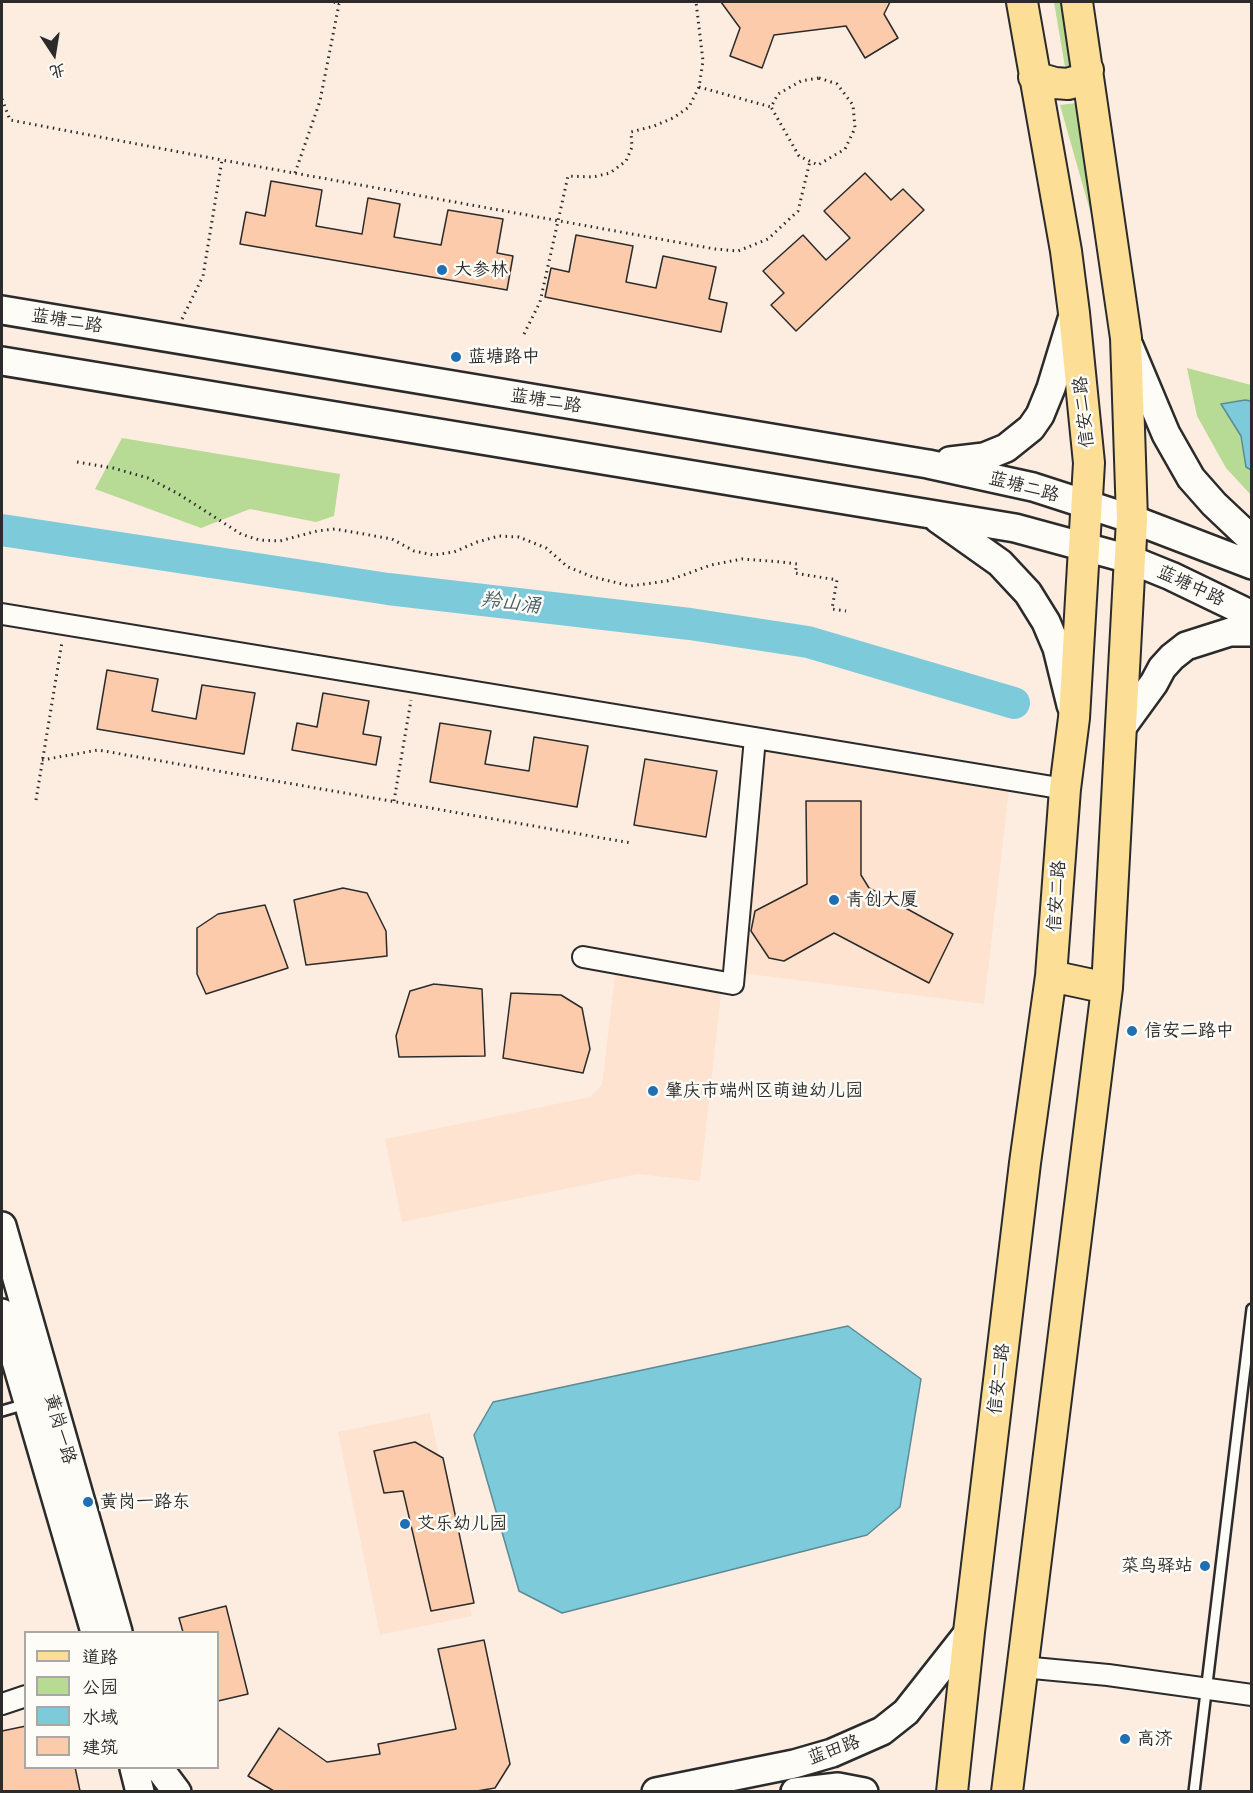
<!DOCTYPE html>
<html>
<head>
<meta charset="utf-8">
<style>
	body { margin:0 }
	#map { position:relative; width:1253px; height:1793px; overflow:hidden; background:#fdede0; font-family:Delius,"LXGW WenKai TC",sans-serif }
	canvas { display:block }
	.frame { position:absolute; inset:0; border:3px solid #2b2b2b; pointer-events:none }
	.legend { position:absolute; left:24px; top:1631px; width:195px; height:138px; box-sizing:border-box; background:#fdfcf7; border:2px solid #a9a8a5; margin:0; padding:8px 10px; list-style:none; font-size:18px; color:#2b2b2b }
	.legend li { display:flex; align-items:center; gap:12px; height:30px }
	.legend b { width:30px; border:2px solid #a9a8a5 }
	.north { position:absolute; left:24px; top:24px; width:60px; height:60px; -webkit-text-stroke:4px #fdfcf7; paint-order:stroke; rotate:168deg; font-size:16px; font-weight:700; line-height:24px; text-align:center; color:#2b2b2b }
	.north::after { content:''; display:block; margin:auto; width:21px; height:27px; background:#2b2b2b; clip-path:polygon(50% 0,100% 100%,50% 72%,0 100%) }
</style>
</head>
<body>
<div id="map">
<canvas width="1253" height="1793"></canvas>
<div class="frame"></div>
<ul class="legend">
<li><b style="height:8px;background:#fcde96"></b>道路</li>
<li><b style="height:16px;background:#b7da94"></b>公园</li>
<li><b style="height:16px;background:#7dcadb"></b>水域</li>
<li><b style="height:16px;background:#fccbab"></b>建筑</li>
</ul>
<div class="north">北</div>
</div>
<script>
const ctx = document.querySelector('canvas').getContext('2d');
ctx.lineJoin = 'round';
function fill(path, color) { ctx.fillStyle = color; ctx.fill(path, 'evenodd'); }
const poly = rows => new Path2D(rows.map(r => 'M' + r).join(''));
function strokePath(path, color, width, dash) { ctx.strokeStyle = color; ctx.lineWidth = width; ctx.lineCap = dash ? 'butt' : 'round'; ctx.setLineDash(dash || []); ctx.stroke(path); }
function label(font, color, halo, rows, align = 'center') {
  ctx.font = font + ' Delius,"LXGW WenKai TC",sans-serif'; ctx.lineWidth = 5; ctx.setLineDash([]); ctx.textBaseline = 'middle'; ctx.strokeStyle = halo; ctx.fillStyle = color; for (const [text, x, y, turn = 0] of rows) {
    ctx.save(); ctx.translate(x, y); ctx.rotate((+turn || 0) * Math.PI / 180); ctx.textAlign = isNaN(turn) ? turn : align; if (halo) ctx.strokeText(text, 0, 0); ctx.fillText(text, 0, 0); ctx.restore();
  }
}
const built = poly([
	[766,751,1009,790,984,1004,742,973],
	[616,967,722,985,700,1181,638,1174,402,1222,385,1139,590,1097,602,1085],
	[430,1413,472,1616,380,1635,338,1432]
]);
const green = poly([
	[1054,2,1070,2,1079,65,1065,67],
	[1084,102,1098,239,1060,105],
	[1187,368,1251,385,1251,495,1226,468,1197,416],
	[122,438,340,474,334,516,316,522,250,509,201,528,95,489]
]);
const water = poly([
	[1245,400,1251,401,1251,470,1246,467,1241,436,1221,404,1245,400],
	[848,1326,921,1379,900,1507,867,1535,562,1613,519,1591,474,1435,493,1402,848,1326]
]);
const river = poly([
	[2,530,388,589,690,624,808,642,1014,703]
]);
const building = poly([
	[721,2,890,2,884,14,898,38,865,58,846,26,774,35,762,68,730,56,740,28,721,2],
	[865,173,891,200,903,189,924,210,796,331,771,305,784,293,763,271,803,235,826,260,850,238,824,211,865,173],
	[271,181,322,190,316,226,362,234,368,198,400,204,394,237,441,245,448,210,503,219,497,253,513,256,507,290,240,244,246,212,265,216,271,181],
	[576,235,633,246,626,282,656,288,663,256,716,267,709,299,727,303,721,332,545,297,551,268,569,272,576,235],
	[107,670,158,679,152,711,196,719,202,685,255,693,244,754,97,729,107,670],
	[323,693,369,701,363,734,381,737,376,765,292,750,297,723,317,727,323,693],
	[440,723,491,731,485,764,529,771,534,737,588,746,577,807,430,782,440,723],
	[645,759,717,771,706,837,634,825,645,759],
	[806,801,861,801,861,875,869,888,953,934,929,983,834,933,784,961,769,958,751,931,755,911,807,884,806,801],
	[343,888,367,893,386,931,387,956,306,965,294,900,343,888],
	[265,905,288,968,206,994,197,974,197,928,218,914,265,905],
	[434,984,482,989,485,1056,399,1057,396,1036,410,991,434,984],
	[511,993,561,995,582,1008,590,1049,583,1073,503,1058,511,993],
	[415,1442,443,1458,474,1603,431,1611,403,1491,384,1493,374,1451,415,1442],
	[226,1606,248,1694,218,1701,218,1632,183,1632,179,1618,226,1606],
	[484,1640,510,1764,495,1788,477,1791,274,1791,248,1776,279,1728,327,1762,380,1754,378,1744,456,1729,438,1649,484,1640],
	[26,1726,26,1767,75,1767,80,1791,2,1791,2,1731,26,1726]
]);
const path = poly([
	[334,2,339,4],
	[819,78,837,84,853,105,855,128,845,149,818,165,799,156,771,107,778,94,801,81,819,78],
	[699,87,771,107],
	[2,99,10,120,222,160],
	[295,173,320,101,339,4,343,2],
	[182,319,203,276,222,160,715,249,738,251,768,239,798,211,810,161],
	[524,334,540,302,568,176,593,177,610,173,626,161,632,147,631,132,654,126,673,118,689,107,699,87,703,61,696,2],
	[77,462,113,468,148,478,177,493,241,534,259,540,280,541,317,531,335,529,392,539,414,551,433,555,454,552,477,542,499,536,519,537,546,548,568,567,593,577,630,586,667,581,711,565,742,559,782,562,797,564,795,573,837,580,832,609,846,611],
	[42,760,98,750,631,843],
	[36,800,62,642],
	[394,801,411,700]
]);
const lane = poly([
	[2,1411,26,1404],
	[1194,1792,1252,1309]
]);
const street = poly([
	[2,614,1065,789],
	[583,957,733,984,755,738],
	[1022,1667,1108,1675,1252,1695],
	[2,1704,26,1696]
]);
const secondary = poly([
	[2,310,928,464,1033,487,1132,519,1252,565],
	[1129,346,1166,434,1191,478,1214,504,1252,540],
	[2,361,1015,528,1129,559,1171,576,1252,615],
	[950,461,984,457,1006,448,1031,428,1040,415,1051,388,1073,316],
	[938,519,1000,563,1028,593,1046,622,1057,648,1071,705],
	[1122,727,1154,683,1162,668,1172,657,1186,646,1230,632,1252,632],
	[2,1226,118,1632],
	[2,1313,95,1632],
	[134,1768,140,1792],
	[159,1768,177,1792],
	[656,1792,794,1764,832,1753,882,1731,906,1712,969,1632],
	[795,1792,838,1787,864,1792]
]);
const primary = poly([
	[1034,77,1055,83,1068,84,1080,80,1088,70],
	[1051,976,1107,988],
	[952,1792,969,1632,1025,1163,1051,976,1065,789,1074,718,1089,463,1074,313,1066,251,1022,2],
	[1007,1792,1107,988,1132,519,1126,338,1077,2]
]);
const markers = [
	[442,270,6,"#1f6fb2"],
	[456,357,6,"#1f6fb2"],
	[834,900,6,"#1f6fb2"],
	[1132,1031,6,"#1f6fb2"],
	[653,1091,6,"#1f6fb2"],
	[88,1502,6,"#1f6fb2"],
	[405,1524,6,"#1f6fb2"],
	[1205,1566,6,"#1f6fb2"],
	[1125,1739,6,"#1f6fb2"]
];
const poiNames = [
	["大参林",454,270],
	["蓝塘路中",468,357],
	["青创大厦",846,900],
	["信安二路中",1144,1031],
	["肇庆市端州区萌迪幼儿园",665,1091],
	["黄岗一路东",100,1502],
	["艾乐幼儿园",417,1524],
	["菜鸟驿站",1193,1566,"right"],
	["高济",1137,1739]
];
const streetNames = [
	["蓝塘二路",67,321,9],
	["蓝塘二路",546,401,9],
	["信安二路",1084,412,-96],
	["蓝塘二路",1024,487,15],
	["蓝塘中路",1191,586,25],
	["信安二路",1057,896,-86],
	["信安二路",999,1379,-83],
	["黄岗一路",60,1429,74],
	["蓝田路",834,1750,-20]
];
const waterNames = [
	["羚山涌",511,603,7]
];
fill(built, '#fde3d0');
fill(green, '#b7da94');
fill(water, '#7dcadb');
strokePath(water, '#5c8a95', 1.5);
strokePath(river, '#7dcadb', 32);
fill(building, '#fccbab');
strokePath(building, '#2b2b2b', 1.5);
strokePath(lane, '#2b2b2b', 14);
strokePath(street, '#2b2b2b', 24);
strokePath(secondary, '#2b2b2b', 32);
strokePath(primary, '#2b2b2b', 34);
strokePath(path, '#2b2b2b', 3, [1.5, 4.5]);
strokePath(lane, '#fdfcf7', 9);
strokePath(street, '#fdfcf7', 20);
strokePath(secondary, '#fdfcf7', 27);
strokePath(primary, '#fcde96', 30);
for (const [x, y, r, color] of markers) { const dot = new Path2D(); dot.arc(x, y, r, 0, 2 * Math.PI); ctx.fillStyle = color; ctx.fill(dot); strokePath(dot, '#fdfcf7', 2); }
label('18px', '#2b2b2b', '#fdfcf7', poiNames, 'left');
label('18px', '#2b2b2b', '#fdfcf7', streetNames);
label('italic 20px', '#445b60', '#fdfcf7', waterNames);
</script>
</body>
</html>
